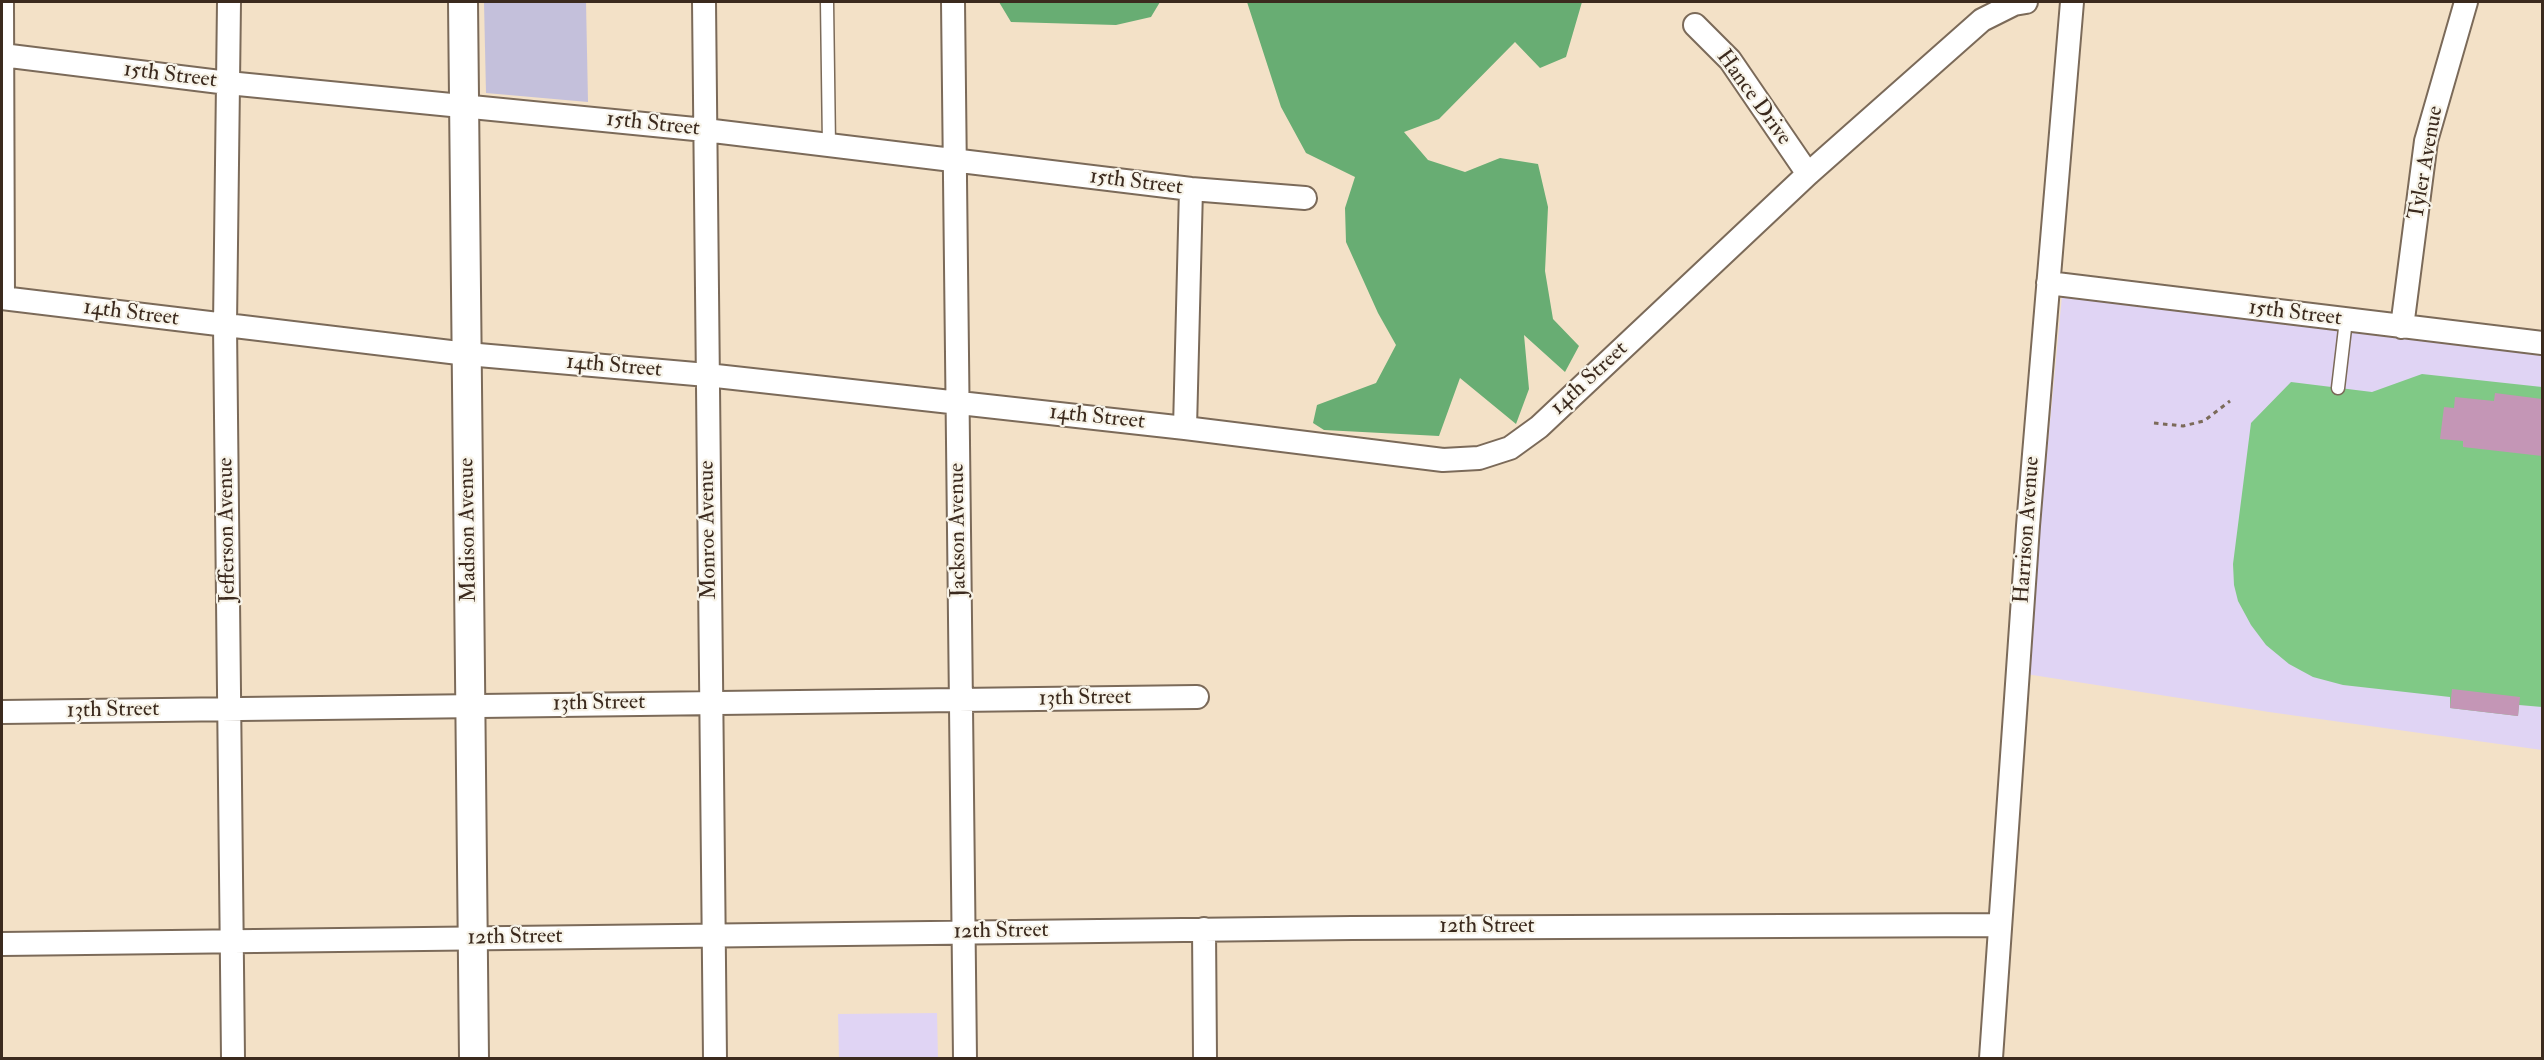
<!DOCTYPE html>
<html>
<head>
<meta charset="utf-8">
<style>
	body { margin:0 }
	#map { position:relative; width:2544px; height:1060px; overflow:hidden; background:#f3e1c7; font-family:"IM FELL Double Pica",serif }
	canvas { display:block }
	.frame { position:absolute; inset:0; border:3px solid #3b2a1e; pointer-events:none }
</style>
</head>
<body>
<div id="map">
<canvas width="2544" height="1060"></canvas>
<div class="frame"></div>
</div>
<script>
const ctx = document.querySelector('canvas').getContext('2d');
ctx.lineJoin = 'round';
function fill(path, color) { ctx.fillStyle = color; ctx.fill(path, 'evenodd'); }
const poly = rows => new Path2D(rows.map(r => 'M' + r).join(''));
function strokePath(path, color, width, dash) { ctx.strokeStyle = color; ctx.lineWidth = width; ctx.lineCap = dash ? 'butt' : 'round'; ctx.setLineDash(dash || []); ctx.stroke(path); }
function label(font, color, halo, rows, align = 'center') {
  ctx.font = font + ' "IM FELL Double Pica",serif'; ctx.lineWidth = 4.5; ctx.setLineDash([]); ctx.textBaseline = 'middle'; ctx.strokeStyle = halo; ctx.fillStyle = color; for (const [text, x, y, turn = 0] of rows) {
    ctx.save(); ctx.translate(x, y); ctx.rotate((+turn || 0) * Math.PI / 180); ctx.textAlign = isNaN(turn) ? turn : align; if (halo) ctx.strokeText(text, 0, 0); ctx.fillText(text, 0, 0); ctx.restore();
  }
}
const built = poly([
	[2063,285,2542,343,2542,750,2269,712,2026,674],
	[937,1013,938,1058,839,1058,838,1014]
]);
const industrial = poly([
	[484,2,586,2,588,102,486,93]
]);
const green = poly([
	[2422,374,2542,387,2542,707,2519,705,2518,716,2450,708,2450,697,2343,685,2313,677,2289,664,2266,645,2251,625,2238,601,2234,585,2233,564,2251,423,2291,382,2372,392]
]);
const forest = poly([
	[999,2,1160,2,1151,17,1116,25,1011,22],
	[1247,2,1582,2,1566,57,1540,68,1515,42,1439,119,1404,132,1428,160,1465,172,1500,158,1538,164,1548,207,1545,271,1553,319,1579,346,1565,372,1524,335,1529,389,1516,424,1460,378,1439,436,1324,430,1313,423,1317,405,1376,383,1396,345,1378,313,1346,242,1345,208,1355,177,1306,153,1281,107]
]);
const building = poly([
	[2495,393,2542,399,2542,456,2463,447,2463,441,2440,439,2444,407,2454,408,2455,397,2494,401],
	[2452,689,2520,697,2518,716,2450,708]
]);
const path = poly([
	[2154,423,2183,426,2204,421,2230,401]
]);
const service = poly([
	[827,2,829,146],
	[2338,388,2346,320]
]);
const minor = poly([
	[2,2,3,298],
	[229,2,225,325,233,1058],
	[704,2,715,1058],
	[953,2,965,1058],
	[1695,25,1730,60,1808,174],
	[2,55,228,83,705,130,1191,189,1305,198],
	[2048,283,2542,343],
	[2,298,467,354,707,375,1185,428,1443,460,1479,458,1510,448,1539,427,1808,174,1982,20,2014,4,2026,2],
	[2402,327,2426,141,2466,2],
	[1185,428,1191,189],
	[2,712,1197,697],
	[1204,929,1205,1058],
	[2,944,1352,928,2000,925],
	[1991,1058,2028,526,2072,2]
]);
const tertiary = poly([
	[463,2,474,1058]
]);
const streetNames = [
	["15th Street",170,76,7],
	["Hance Drive",1753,98,54],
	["15th Street",653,125,6],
	["Tyler Avenue",2427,163,-80],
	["15th Street",1136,183,7],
	["14th Street",131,314,7],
	["15th Street",2295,314,7],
	["14th Street",614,367,5],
	["14th Street",1590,379,-43],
	["14th Street",1097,418,6],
	["Jefferson Avenue",228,530,-91],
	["Madison Avenue",469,530,-91],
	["Monroe Avenue",709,530,-91],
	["Jackson Avenue",959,530,-91],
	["Harrison Avenue",2028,530,-86],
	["13th Street",1085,699,-1],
	["13th Street",599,704,-1],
	["13th Street",113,711,-1],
	["12th Street",1487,927],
	["12th Street",1001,932,-1],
	["12th Street",515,938,-1]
];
fill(built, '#e0d4f4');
fill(industrial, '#c4c0db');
fill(green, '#80c986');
fill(forest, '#68ad73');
fill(building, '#c496b6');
strokePath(service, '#7b6a59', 15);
strokePath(minor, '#7b6a59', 26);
strokePath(tertiary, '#7b6a59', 32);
strokePath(path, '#7b6a59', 3, [4.5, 4.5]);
strokePath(service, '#fff', 12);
strokePath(minor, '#fff', 22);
strokePath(tertiary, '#fff', 28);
label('22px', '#3b2a1e', '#f7f3e8', streetNames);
</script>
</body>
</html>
